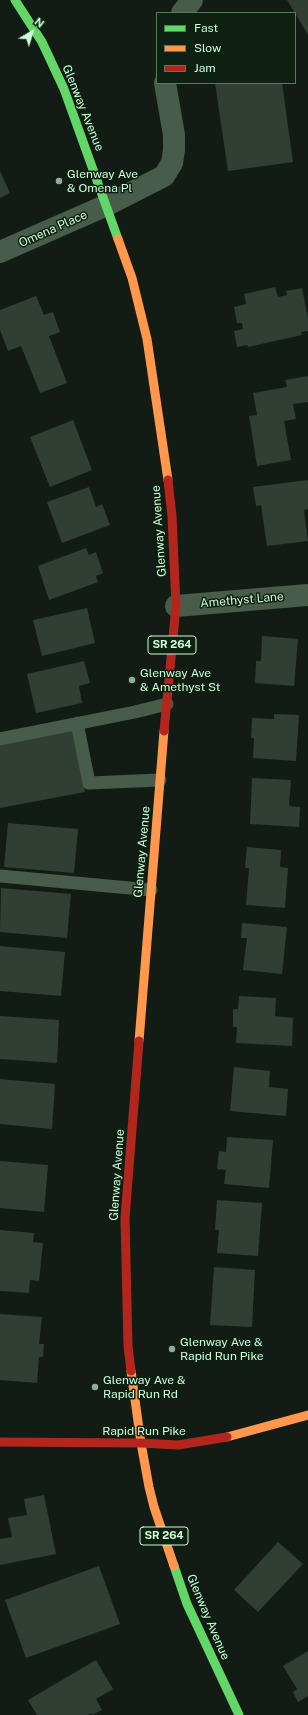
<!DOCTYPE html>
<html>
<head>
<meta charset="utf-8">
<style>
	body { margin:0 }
	#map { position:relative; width:308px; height:1715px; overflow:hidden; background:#121c14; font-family:"Public Sans",sans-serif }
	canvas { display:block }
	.legend { position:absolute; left:156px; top:12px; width:140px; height:72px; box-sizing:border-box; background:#0e2012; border:1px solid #5b7861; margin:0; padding:5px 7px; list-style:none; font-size:12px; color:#cffdd8 }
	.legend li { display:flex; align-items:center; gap:8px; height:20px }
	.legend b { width:20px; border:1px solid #5b7861 }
	.north { position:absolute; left:12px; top:12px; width:40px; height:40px; -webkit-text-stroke:3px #0e2012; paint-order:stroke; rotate:38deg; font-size:11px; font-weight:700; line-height:16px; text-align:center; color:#cffdd8 }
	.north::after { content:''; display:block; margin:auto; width:14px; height:18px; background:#cffdd8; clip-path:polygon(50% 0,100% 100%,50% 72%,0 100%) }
</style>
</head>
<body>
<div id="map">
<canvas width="308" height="1715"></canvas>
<ul class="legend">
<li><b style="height:5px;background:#63d668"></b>Fast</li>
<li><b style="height:5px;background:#ff974d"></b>Slow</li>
<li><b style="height:5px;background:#b3261e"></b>Jam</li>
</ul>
<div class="north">N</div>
</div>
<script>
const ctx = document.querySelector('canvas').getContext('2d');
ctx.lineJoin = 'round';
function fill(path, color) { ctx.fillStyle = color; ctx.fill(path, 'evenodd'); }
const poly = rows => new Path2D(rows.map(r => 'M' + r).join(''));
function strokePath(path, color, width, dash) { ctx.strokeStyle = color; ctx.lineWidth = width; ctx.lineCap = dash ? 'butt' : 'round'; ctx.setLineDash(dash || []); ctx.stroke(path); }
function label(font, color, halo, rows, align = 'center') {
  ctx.font = font + ' "Public Sans",sans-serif'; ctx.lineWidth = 3; ctx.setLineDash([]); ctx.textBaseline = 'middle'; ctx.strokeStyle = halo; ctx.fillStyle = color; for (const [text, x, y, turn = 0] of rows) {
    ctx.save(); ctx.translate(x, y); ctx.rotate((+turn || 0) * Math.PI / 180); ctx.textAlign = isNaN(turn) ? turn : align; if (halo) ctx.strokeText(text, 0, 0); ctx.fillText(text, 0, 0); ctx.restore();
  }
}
const building = poly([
	[287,0,308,0,308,35,295,13],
	[215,83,282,83,293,162,228,171],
	[0,171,10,193,0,198],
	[275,287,278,297,287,295,286,291,302,288,308,318,308,331,301,332,302,335,248,347,247,345,237,347,234,331,243,329,242,323,237,323,234,307,246,304,244,294],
	[36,296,44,315,53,312,60,332,49,336,67,383,40,393,21,346,8,351,0,330,0,310],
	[308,376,308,402,293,404,296,419,284,421,291,460,257,466,249,416,257,415,253,393,287,387,285,380],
	[73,420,92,470,50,487,30,437],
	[308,480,308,509,304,510,308,541,267,546,261,505,256,506,253,487],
	[89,487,96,507,102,504,110,525,62,543,47,502],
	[86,548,89,555,96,552,103,573,96,576,98,582,49,600,38,566],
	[87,608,95,643,42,656,33,620],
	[262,636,298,639,294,686,255,683,256,661,261,661],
	[84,661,90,683,79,686,82,703,36,713,27,674],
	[274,714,299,715,296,761,253,758,254,738,251,738,252,718,274,719],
	[73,730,85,792,0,808,0,744],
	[252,778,291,780,289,806,300,807,299,827,250,824],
	[8,823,78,829,74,873,4,867],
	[247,847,281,850,280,867,288,868,285,908,246,905,249,868,245,868],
	[1,888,71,894,67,938,0,932],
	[242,923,287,927,282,974,243,970,247,938,241,938],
	[0,946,65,952,61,996,0,991],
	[239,996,276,998,275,1016,293,1018,292,1046,236,1043,237,1027,233,1027,233,1009,238,1009],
	[0,1016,59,1020,57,1063,0,1059],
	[234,1067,270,1071,269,1087,288,1089,286,1116,230,1111],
	[0,1079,55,1084,52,1129,0,1124],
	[227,1137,273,1140,269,1188,224,1184,226,1170,217,1169,219,1151,226,1152],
	[0,1161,48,1165,44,1212,0,1208],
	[217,1200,262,1203,258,1256,217,1253,219,1230,215,1230],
	[0,1230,34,1233,33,1242,43,1243,39,1281,30,1280,29,1293,0,1291],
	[214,1267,255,1270,252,1327,210,1325],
	[0,1314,42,1317,39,1344,44,1344,43,1357,39,1357,37,1383,0,1380],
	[44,1495,56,1554,0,1565,0,1539,12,1537,8,1518,27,1515,24,1499],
	[278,1542,303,1564,258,1612,234,1590],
	[99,1566,120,1624,26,1658,5,1600],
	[308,1651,308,1696,298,1702,293,1692,297,1689,283,1666],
	[96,1660,113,1689,96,1699,102,1710,92,1715,91,1713,88,1715,37,1715,28,1700]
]);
const lane = poly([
	[77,723,89,783,160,780],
	[0,739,135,712,167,704],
	[0,876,151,890]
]);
const street = poly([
	[182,13,192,0],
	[0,252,107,205,164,176,172,163,174,150,174,135,165,83],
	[176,606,308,595]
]);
const fast = poly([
	[15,0,42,42,64,89,118,239],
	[174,1566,187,1604,239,1715]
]);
const slow = poly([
	[118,239,132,278,147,339,168,480],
	[139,1041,164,731],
	[131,1371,141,1443,149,1487,154,1507,174,1566],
	[227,1437,308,1415]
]);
const jam = poly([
	[164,731,176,606,172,516,168,480],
	[131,1371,128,1346,125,1218,139,1041],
	[0,1442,141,1443,178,1445,227,1437]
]);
const markers = [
	[59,181,4,"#8dae93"],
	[132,680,4,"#8dae93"],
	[172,1349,4,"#8dae93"],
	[95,1387,4,"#8dae93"]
];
const shields = [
	[172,645,48],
	[164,1536,48]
];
const shieldNames = [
	["SR 264",172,645],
	["SR 264",164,1536]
];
const streetNames = [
	["Glenway Avenue",83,108,68],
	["Omena Place",53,229,-24],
	["Glenway Avenue",159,531,-94],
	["Amethyst Lane",242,600,-5],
	["Glenway Avenue",142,852,-85],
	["Glenway Avenue",117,1175,-86],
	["Rapid Run Pike",144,1431],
	["Glenway Avenue",208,1617,67]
];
const poiNames = [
	["Glenway Ave",67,174],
	["& Omena Pl",67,188],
	["Glenway Ave",140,673],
	["& Amethyst St",140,687],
	["Glenway Ave &",180,1342],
	["Rapid Run Pike",180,1356],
	["Glenway Ave &",103,1380],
	["Rapid Run Rd",103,1394]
];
fill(building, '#303e33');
strokePath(lane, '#475c4a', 13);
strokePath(street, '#475c4a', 22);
strokePath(fast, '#63d668', 9);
strokePath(slow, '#ff974d', 9);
strokePath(jam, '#b3261e', 9);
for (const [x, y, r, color] of markers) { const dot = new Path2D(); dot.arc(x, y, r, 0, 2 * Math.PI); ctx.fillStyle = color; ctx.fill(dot); strokePath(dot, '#0e2012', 1.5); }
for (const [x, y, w] of shields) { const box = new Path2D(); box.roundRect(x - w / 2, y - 9, w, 18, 3); ctx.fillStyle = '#0e2012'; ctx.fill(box); strokePath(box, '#cffdd8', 1); }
label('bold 11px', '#cffdd8', null, shieldNames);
label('12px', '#cffdd8', '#0e2012', streetNames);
label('12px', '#cffdd8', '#0e2012', poiNames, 'left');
</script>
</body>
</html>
